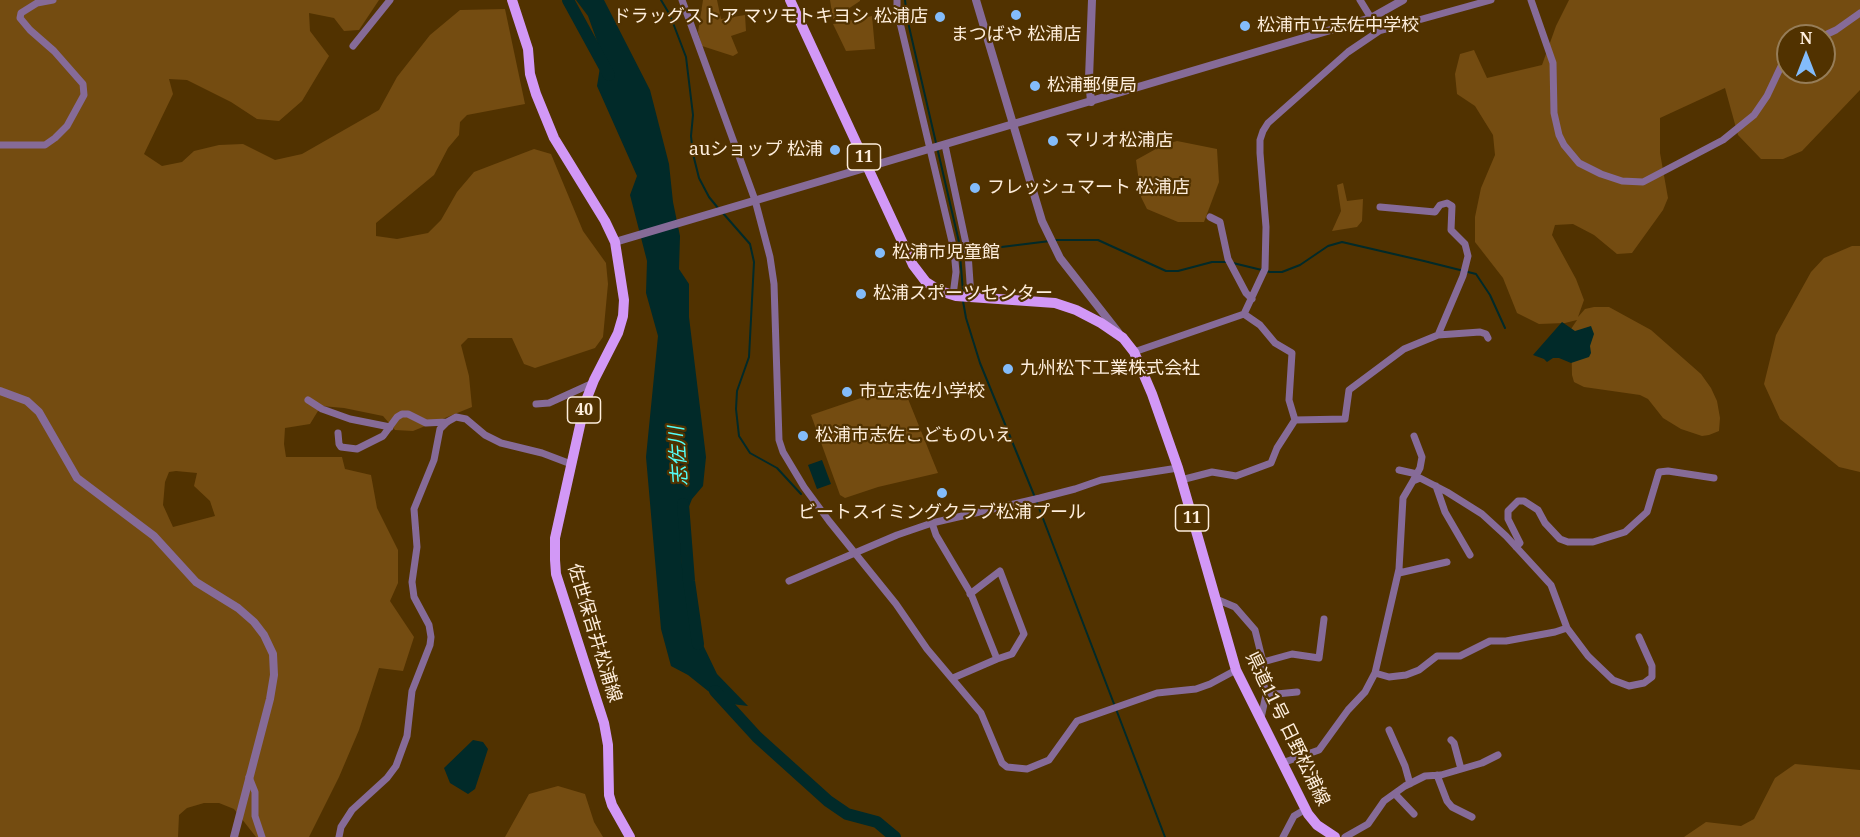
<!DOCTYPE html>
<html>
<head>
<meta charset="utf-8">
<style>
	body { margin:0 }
	#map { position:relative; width:1860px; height:837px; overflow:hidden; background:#513200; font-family:"Noto Serif",serif }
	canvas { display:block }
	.north { position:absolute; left:1776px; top:24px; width:60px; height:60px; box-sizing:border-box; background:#513200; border:2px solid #967d58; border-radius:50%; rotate:0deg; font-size:16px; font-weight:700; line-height:24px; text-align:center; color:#feeedc }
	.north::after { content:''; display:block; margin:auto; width:21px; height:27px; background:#83bcfb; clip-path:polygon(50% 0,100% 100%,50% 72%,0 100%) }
</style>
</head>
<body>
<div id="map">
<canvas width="1860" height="837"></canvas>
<div class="north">N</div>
</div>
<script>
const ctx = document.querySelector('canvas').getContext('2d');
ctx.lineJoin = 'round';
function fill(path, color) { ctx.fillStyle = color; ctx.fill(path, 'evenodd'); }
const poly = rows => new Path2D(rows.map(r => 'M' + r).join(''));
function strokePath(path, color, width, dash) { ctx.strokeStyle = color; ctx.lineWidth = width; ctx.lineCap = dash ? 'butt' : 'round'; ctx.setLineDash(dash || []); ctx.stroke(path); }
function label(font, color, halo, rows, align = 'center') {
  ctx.font = font + ' "Noto Serif","Noto Sans JP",serif'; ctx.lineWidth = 4.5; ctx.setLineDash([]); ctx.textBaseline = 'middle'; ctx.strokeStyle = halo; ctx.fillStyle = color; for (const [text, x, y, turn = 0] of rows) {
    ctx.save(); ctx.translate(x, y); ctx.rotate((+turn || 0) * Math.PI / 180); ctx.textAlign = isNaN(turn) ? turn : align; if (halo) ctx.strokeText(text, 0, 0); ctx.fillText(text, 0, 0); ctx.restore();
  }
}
const green = poly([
	[0,0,379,0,359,30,344,31,334,18,309,13,310,31,329,56,302,101,279,121,257,119,231,102,187,80,169,79,173,94,144,154,162,166,182,162,194,151,219,145,243,144,275,160,302,154,379,110,397,77,430,35,460,10,505,9,525,104,467,115,460,122,459,135,448,148,434,175,376,223,376,236,397,239,428,233,441,220,457,192,474,172,534,149,551,154,583,231,606,263,608,284,603,337,595,348,535,368,524,364,512,338,468,338,461,345,469,376,472,407,413,431,395,430,383,416,344,408,321,406,310,424,285,428,284,444,286,457,342,457,345,469,371,475,377,508,398,550,398,583,390,601,414,637,403,671,379,668,359,730,339,777,309,837,256,837,234,809,219,803,204,803,187,808,179,815,178,837,0,837],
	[176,471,197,473,194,486,210,501,215,516,173,527,163,505,165,482,169,472],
	[703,0,717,0,721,19,745,15,746,31,731,36,738,53,733,56,702,46,698,32],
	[830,0,860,0,860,1,833,19],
	[1569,0,1860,0,1860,90,1802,151,1783,159,1761,159,1738,135,1725,88,1660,118,1660,153,1668,198,1663,210,1632,253,1617,254,1594,235,1573,224,1555,225,1552,235,1576,279,1584,300,1578,317,1585,309,1594,307,1609,307,1651,330,1701,374,1711,388,1717,401,1720,418,1719,431,1709,435,1702,436,1681,429,1663,418,1648,399,1640,395,1584,387,1574,382,1572,375,1571,329,1577,320,1565,323,1539,324,1517,313,1503,278,1475,242,1475,217,1481,188,1495,155,1493,135,1475,106,1457,94,1455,74,1460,54,1474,50,1487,78,1542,65,1556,26],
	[1788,36,1824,36,1824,72,1788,72],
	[872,16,875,49,846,51,833,24],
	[1177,141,1217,149,1219,182,1204,222,1178,222,1147,209,1141,197,1136,160,1163,145],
	[1343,183,1347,201,1363,199,1362,221,1357,227,1332,231,1341,211,1337,185],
	[1852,246,1860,246,1860,472,1839,467,1780,419,1764,384,1776,335,1811,272,1824,258],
	[902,384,938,473,878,487,845,498,840,495,811,415],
	[1795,764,1860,770,1860,837,1684,837,1706,822,1741,826,1754,819,1775,778],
	[558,786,585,794,594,822,603,837,505,837,529,794]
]);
const water = poly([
	[576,0,604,0,650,90,669,164,673,202,680,236,679,269,689,284,689,317,706,457,703,486,692,499,680,529,682,565,692,622,717,674,748,706,723,703,688,675,671,666,661,629,646,457,658,336,646,293,647,261,630,195,637,176,597,86,602,55,588,16],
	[1562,322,1575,331,1591,326,1594,334,1590,346,1591,353,1589,357,1571,363,1559,358,1553,358,1547,362,1544,359,1533,355],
	[822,460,831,484,817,489,808,465],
	[473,740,483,742,488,749,475,789,468,794,450,783,444,768]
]);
const stream = poly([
	[661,0,670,15,686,57,693,115,691,136,693,154,699,178,709,197,718,208],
	[905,0,907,18,959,242,963,292],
	[722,212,750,244,754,262,749,357,737,391,736,409,739,436,750,453,777,468,801,494],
	[1055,240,1098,240,1166,271,1178,271,1212,262,1227,262],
	[961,252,1050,241],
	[1233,263,1270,272,1282,272,1300,265,1328,246,1342,242,1424,261,1476,274,1490,295,1505,328],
	[963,301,966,318,980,363,1034,495,1165,837]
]);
const river = poly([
	[568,0,609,75],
	[683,504,689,581,698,644],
	[715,691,757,737,828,801,847,814,877,822,895,837]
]);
const minor = poly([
	[682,0,755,200,770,257,774,284,779,440,783,452,804,487,829,521,896,604,927,649,981,713,1002,763,1007,767,1027,769,1049,760,1077,721,1157,693,1196,689,1210,684,1236,670],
	[897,0,897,10,954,250,956,272,953,295],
	[1360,0,1379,31],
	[1531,0,1553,63,1554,113,1559,135,1564,145,1579,163,1601,174,1622,181,1643,182,1723,140,1754,115,1767,96,1784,60,1788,56],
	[1823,36,1836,30,1860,13],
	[353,46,390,0],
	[0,145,45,145,55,138,67,126,84,95,83,84,54,51,30,30,20,18,21,13,37,3,53,0],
	[945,145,968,253,971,297],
	[1210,217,1220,222,1228,259,1246,293,1252,299],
	[1244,314,1265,269,1266,227,1260,153,1260,140,1263,131,1268,123,1348,52,1379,31,1491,0],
	[1438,335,1480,332,1486,334,1488,338],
	[1134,352,1244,314,1260,325,1275,343,1292,353,1289,400,1295,420,1277,448,1271,463,1236,476,1212,472,1181,480],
	[308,400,322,409,350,419,390,427],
	[536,404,549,403,593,383],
	[1295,420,1345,419,1349,390,1404,349,1438,335,1463,276,1468,256,1465,244,1451,230,1452,206,1447,203,1440,205,1435,212,1380,207],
	[338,433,339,444,341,447,357,449,383,436,397,417,402,414,408,414,426,423,447,422],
	[1399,470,1417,474],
	[1413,481,1420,468,1422,457,1414,436],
	[1436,486,1445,512,1470,555],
	[932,523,936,535,971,594,997,659,953,678],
	[1516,547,1520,543,1508,519,1508,511,1518,501,1524,501,1538,510,1545,523,1560,539,1568,542,1593,542,1625,532,1647,512,1659,472,1668,471,1714,478],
	[1399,573,1447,562],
	[789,581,897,535,932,523,1040,498,1075,489,1101,480,1178,468],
	[970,594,1000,571,1024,634,1012,654,997,659],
	[1216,599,1235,607,1255,630,1263,662,1262,676,1266,695,1261,718],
	[1263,662,1292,654,1319,658,1324,619],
	[1375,673,1389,677,1406,675,1419,670,1437,656,1460,656,1490,641,1506,641,1555,632,1567,628],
	[1266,695,1297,692],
	[1389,730,1405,766,1410,784],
	[1451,740,1454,743,1461,769],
	[1282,763,1319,750,1348,710,1365,692,1375,673,1399,569,1403,498,1413,481,1420,478,1447,492,1482,514,1506,536,1551,585,1567,628,1588,656,1613,680,1629,686,1644,683,1652,677,1652,666,1639,637],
	[1437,775,1447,801,1452,807,1472,817],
	[249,777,255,792,255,816,262,837],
	[1395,794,1414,814],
	[339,837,341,827,352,810,387,778,396,766,407,736,412,691,430,645,431,637,429,625,414,597,412,582,417,547,414,509,434,460,440,429,447,422,456,417,466,419,485,435,501,443,542,453,571,464],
	[1283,837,1294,816,1306,809],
	[1345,837,1368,824,1384,801,1405,786,1425,776,1441,775,1482,763,1498,755]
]);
const tertiary = poly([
	[976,0,1042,221,1060,258,1118,332],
	[1091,102,1089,78,1092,0],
	[615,242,1371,18,1403,0],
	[0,391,27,401,39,412,77,478,154,536,196,582,238,608,254,622,264,635,273,654,274,675,270,699,234,837]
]);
const primary = poly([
	[512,0,528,49,530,74,536,94,554,138,605,221,615,242,624,300,623,316,618,333,594,380,585,403,555,538,555,560,556,574,604,723,608,745,609,795,612,805,630,837],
	[790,0,913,265,926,282,940,291,956,296,1055,303,1076,310,1101,323,1123,338,1134,352,1152,394,1178,468,1236,670,1308,814,1317,825,1335,837]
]);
const markers = [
	[1016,15,6,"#83bcfb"],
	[940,17,6,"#83bcfb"],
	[1245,26,6,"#83bcfb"],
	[1035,86,6,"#83bcfb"],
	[1053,141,6,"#83bcfb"],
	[835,150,6,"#83bcfb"],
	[975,188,6,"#83bcfb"],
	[880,253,6,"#83bcfb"],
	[861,294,6,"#83bcfb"],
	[1008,369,6,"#83bcfb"],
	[847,392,6,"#83bcfb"],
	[803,436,6,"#83bcfb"],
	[942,493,6,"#83bcfb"]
];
const shields = [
	[864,157,33],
	[584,410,33],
	[1192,518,33]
];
const shieldNames = [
	["11",864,157],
	["40",584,410],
	["11",1192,518]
];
const poiNames = [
	["ドラッグストア マツモトキヨシ 松浦店",928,17,"right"],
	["松浦市立志佐中学校",1257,26],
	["まつばや 松浦店",1016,35,"center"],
	["松浦郵便局",1047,86],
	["マリオ松浦店",1065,141],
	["auショップ 松浦",823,150,"right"],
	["フレッシュマート 松浦店",987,188],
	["松浦市児童館",892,253],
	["松浦スポーツセンター",873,294],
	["九州松下工業株式会社",1020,369],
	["市立志佐小学校",859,392],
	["松浦市志佐こどものいえ",815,436],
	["ビートスイミングクラブ松浦プール",942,513,"center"]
];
const streetNames = [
	["佐世保吉井松浦線",594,633,73],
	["県道11号 日野松浦線",1287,729,64]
];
const waterNames = [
	["志佐川",679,456,-94]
];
fill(green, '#744c11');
fill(water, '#012a29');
strokePath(stream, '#012a29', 2);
strokePath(river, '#012a29', 12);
strokePath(minor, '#866b98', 7);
strokePath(tertiary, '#866b98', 8);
strokePath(primary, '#d298f6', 10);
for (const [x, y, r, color] of markers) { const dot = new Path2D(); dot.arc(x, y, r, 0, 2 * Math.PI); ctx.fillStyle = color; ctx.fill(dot); strokePath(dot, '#513200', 2); }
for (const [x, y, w] of shields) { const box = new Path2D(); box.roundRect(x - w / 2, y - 13, w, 26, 4.5); ctx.fillStyle = '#513200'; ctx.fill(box); strokePath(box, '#feeedc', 1.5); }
label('bold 16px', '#feeedc', null, shieldNames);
label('18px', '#feeedc', '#513200', poiNames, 'left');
label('18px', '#feeedc', '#513200', streetNames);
label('italic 20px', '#54fff9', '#513200', waterNames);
</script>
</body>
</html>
